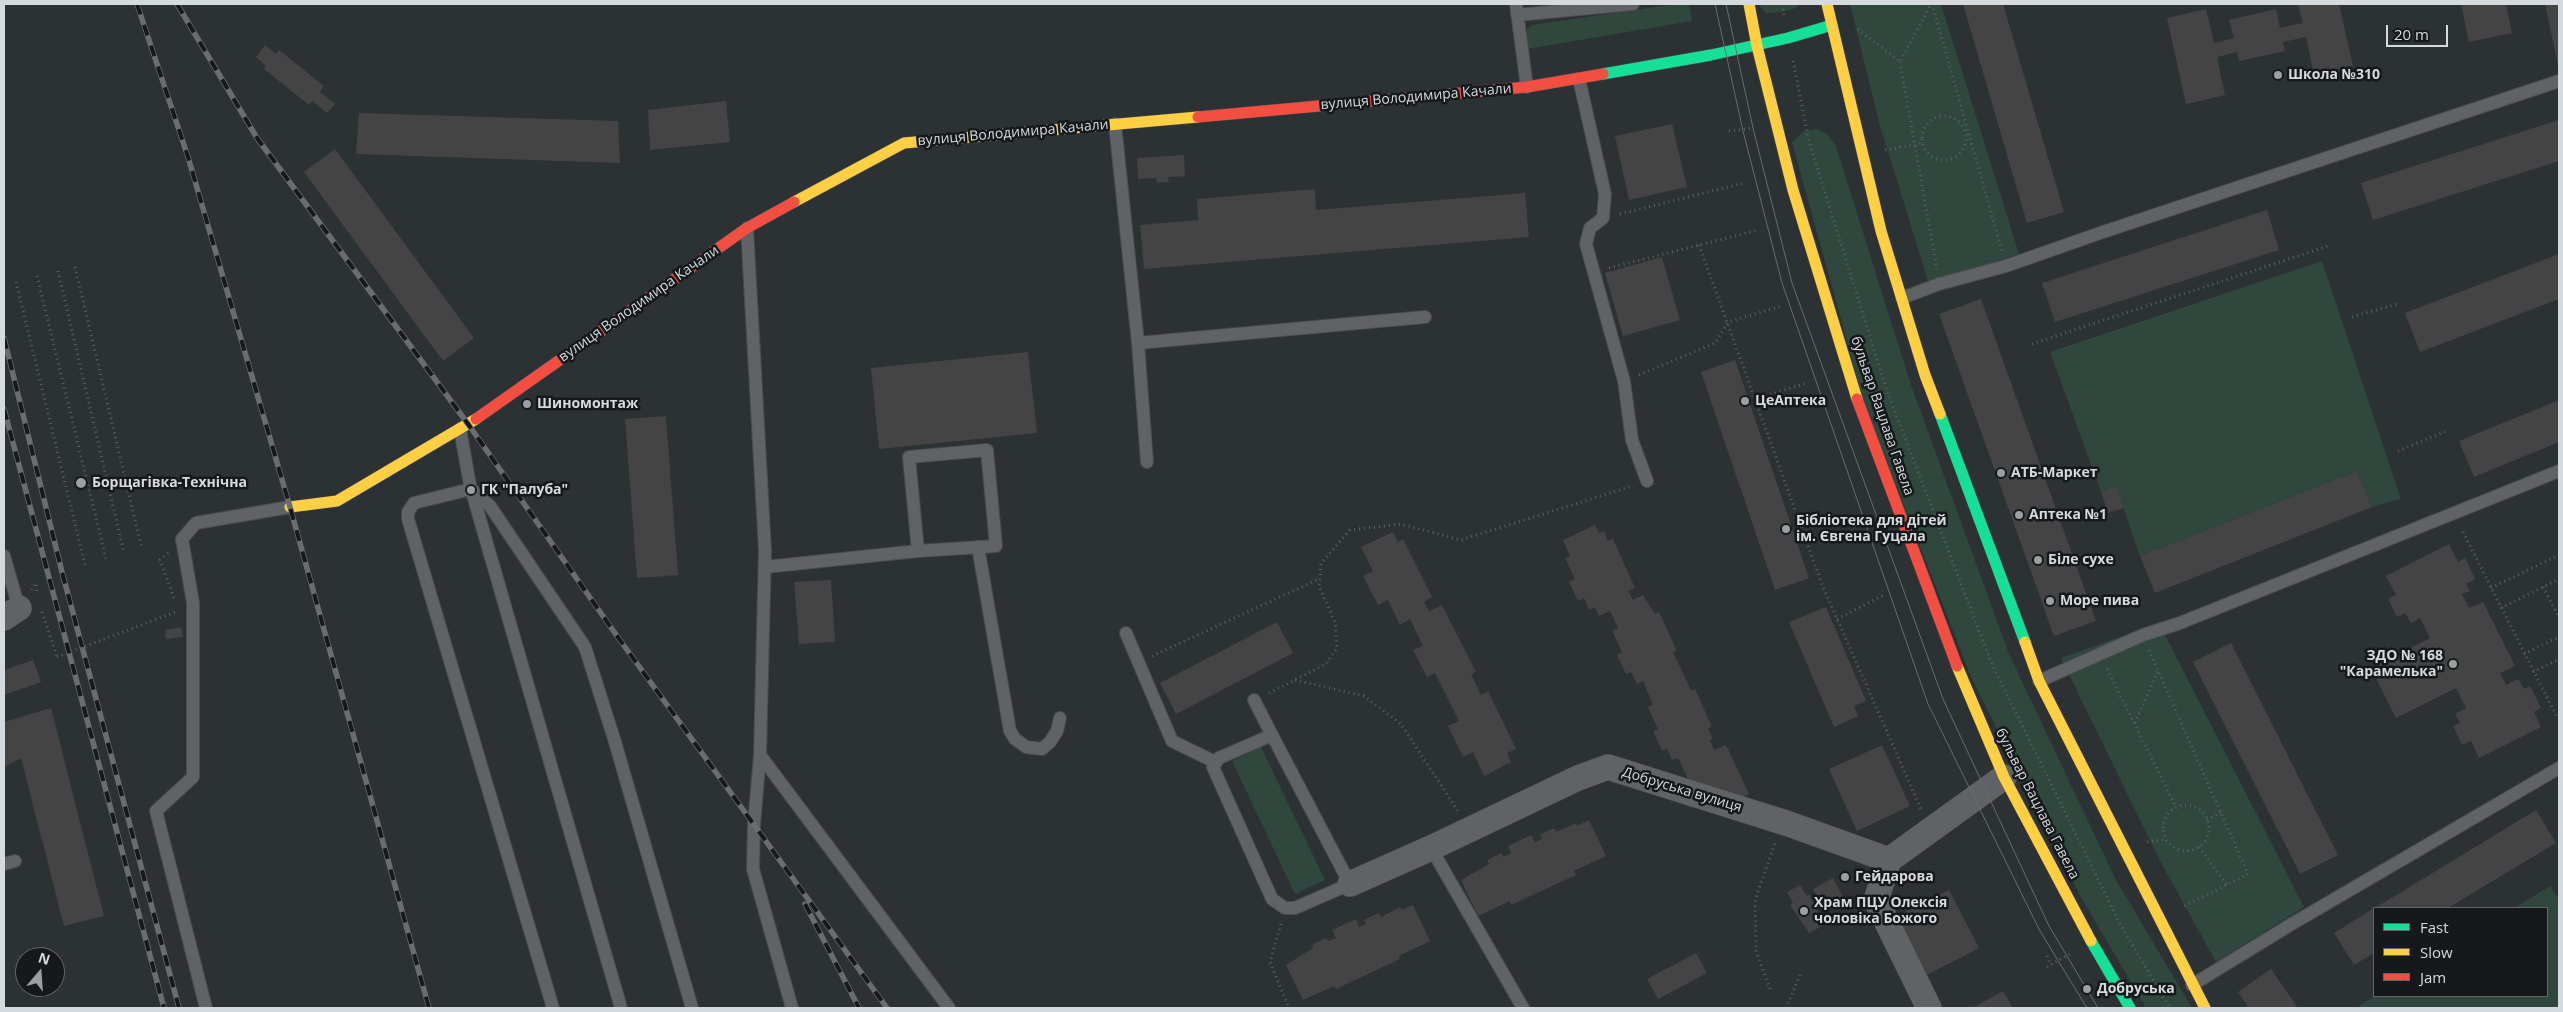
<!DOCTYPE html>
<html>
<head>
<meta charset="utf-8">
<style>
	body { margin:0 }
	#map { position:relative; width:2563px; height:1012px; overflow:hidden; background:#2c3134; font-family:"Open Sans",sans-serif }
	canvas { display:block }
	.frame { position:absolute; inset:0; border:5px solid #d5dade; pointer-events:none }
	.legend { position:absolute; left:2373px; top:907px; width:175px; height:90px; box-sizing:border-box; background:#15191b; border:1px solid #626669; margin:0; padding:6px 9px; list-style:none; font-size:15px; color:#d5dade }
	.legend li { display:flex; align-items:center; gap:10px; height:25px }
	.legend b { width:25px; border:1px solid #626669 }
	.north { position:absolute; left:15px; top:947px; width:50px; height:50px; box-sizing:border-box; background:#15191b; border:1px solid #626669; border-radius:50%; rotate:18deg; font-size:14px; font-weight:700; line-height:20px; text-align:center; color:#d5dade }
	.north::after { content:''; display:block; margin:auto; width:18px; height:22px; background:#9a9fa2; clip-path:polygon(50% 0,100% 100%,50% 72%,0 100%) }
	.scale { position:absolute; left:2386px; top:25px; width:62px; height:22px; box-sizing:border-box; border:2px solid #d5dade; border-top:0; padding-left:6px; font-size:15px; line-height:18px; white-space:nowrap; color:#d5dade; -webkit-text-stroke:4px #15191b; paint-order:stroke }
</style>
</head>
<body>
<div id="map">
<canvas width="2563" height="1012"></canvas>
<div class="frame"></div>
<ul class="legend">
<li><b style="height:6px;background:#16e098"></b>Fast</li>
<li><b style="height:6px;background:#ffcf43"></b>Slow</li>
<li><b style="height:6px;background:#f24e42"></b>Jam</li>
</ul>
<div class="north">N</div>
<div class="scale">20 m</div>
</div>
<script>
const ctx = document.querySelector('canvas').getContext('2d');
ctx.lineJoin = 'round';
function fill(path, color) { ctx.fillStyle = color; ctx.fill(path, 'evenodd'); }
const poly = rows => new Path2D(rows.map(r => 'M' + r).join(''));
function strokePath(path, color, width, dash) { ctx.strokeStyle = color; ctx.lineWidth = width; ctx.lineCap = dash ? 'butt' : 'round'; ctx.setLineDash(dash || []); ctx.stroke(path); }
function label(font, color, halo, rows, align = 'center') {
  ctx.font = font + ' "Open Sans",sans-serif'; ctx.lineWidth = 5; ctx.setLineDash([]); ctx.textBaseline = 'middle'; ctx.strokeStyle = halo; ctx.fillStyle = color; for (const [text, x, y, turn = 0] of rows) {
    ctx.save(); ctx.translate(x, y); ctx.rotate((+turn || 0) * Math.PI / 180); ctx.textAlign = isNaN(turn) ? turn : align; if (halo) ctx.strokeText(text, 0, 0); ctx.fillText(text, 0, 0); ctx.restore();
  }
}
const green = poly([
	[1675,4,1689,4,1692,21,1527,49,1527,29,1532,25],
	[1758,4,1798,4,1796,8,1782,12,1766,13],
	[1850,4,1941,4,2019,254,1929,284,1880,126],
	[1816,129,1827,134,1836,146,1910,382,2009,654,2115,878,2192,1008,2146,1008,2081,897,1971,677,1864,403,1792,142,1804,131],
	[2322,261,2401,499,2372,507,2357,471,2140,556,2116,487,2101,492,2050,352],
	[2159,623,2304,907,2216,962,2159,859,2061,658],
	[1261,747,1325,880,1295,894,1232,761],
	[2550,886,2559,900,2559,1008,2360,1008,2359,1006,2375,996,2547,996,2547,908,2515,908]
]);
const building = poly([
	[1963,4,2003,4,2064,212,2027,223],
	[2298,4,2339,4,2353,66,2314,75,2306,37,2283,42,2285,51,2239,61,2237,52,2217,57,2225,95,2186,104,2167,18,2206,9,2214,43,2234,38,2229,20,2276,9,2280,28,2303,23],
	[2461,4,2506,4,2512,33,2469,42],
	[2545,4,2559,4,2559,65,2558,65],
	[265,45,276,54,279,50,324,86,320,92,335,104,327,113,312,101,309,105,264,69,266,66,256,57],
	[726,101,730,142,650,150,648,110],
	[359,113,618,121,620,163,356,154],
	[2559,120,2559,161,2373,220,2361,183],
	[1672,124,1687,187,1629,200,1615,136],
	[335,149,474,338,443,361,304,172],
	[1184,155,1185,176,1168,177,1169,182,1157,183,1156,178,1138,179,1137,158],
	[1315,189,1316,210,1525,193,1529,237,1144,269,1140,225,1198,220,1197,199],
	[2267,210,2279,250,2055,322,2042,283],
	[2559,254,2559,299,2420,352,2405,313],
	[1662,257,1680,320,1623,336,1605,273],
	[1981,299,2096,621,2054,636,1939,314],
	[1028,352,1037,433,879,449,871,368],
	[1735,360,1809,578,1775,590,1701,372],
	[2559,400,2559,442,2474,477,2459,441],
	[666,416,678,575,637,578,625,419],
	[2357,471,2372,507,2155,593,2140,556],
	[2116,486,2124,508,2108,513,2101,492],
	[1595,525,1599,533,1604,531,1608,541,1613,539,1635,588,1628,591,1633,600,1643,595,1655,614,1659,612,1677,651,1673,652,1691,690,1695,689,1712,727,1708,728,1713,739,1710,740,1714,750,1726,745,1749,794,1731,802,1692,788,1678,758,1672,760,1667,749,1662,751,1653,731,1658,729,1648,707,1653,705,1643,681,1637,684,1631,672,1626,674,1617,655,1622,652,1612,631,1618,628,1610,611,1599,616,1595,607,1589,610,1584,598,1578,601,1569,582,1575,579,1565,558,1570,556,1563,540],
	[1393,532,1398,542,1403,539,1432,597,1424,602,1429,611,1442,605,1476,672,1471,674,1481,695,1488,691,1516,749,1507,753,1511,762,1484,776,1473,752,1463,757,1448,726,1459,721,1435,673,1427,677,1413,650,1423,646,1410,619,1400,625,1388,600,1378,605,1363,576,1373,571,1361,547],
	[2449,544,2458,562,2465,558,2475,579,2466,584,2470,591,2462,594,2469,608,2483,602,2515,666,2500,673,2506,685,2518,679,2524,689,2530,686,2541,708,2534,712,2541,727,2479,758,2471,741,2462,745,2453,726,2460,723,2455,714,2466,708,2456,688,2396,718,2371,668,2430,638,2420,618,2411,623,2405,613,2397,617,2388,599,2396,595,2386,576],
	[831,580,835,642,799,644,794,582],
	[1826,607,1866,701,1854,706,1858,716,1834,727,1789,622],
	[1277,622,1293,653,1176,714,1160,683],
	[181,627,183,637,166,639,165,630],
	[2231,643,2338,855,2300,874,2193,662],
	[33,660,41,682,4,695,4,670],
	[51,708,104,916,64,926,21,758,4,767,4,722],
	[1882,745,1910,806,1857,831,1829,769],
	[2536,810,2556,843,2448,908,2375,908],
	[1589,820,1606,856,1574,871,1576,875,1511,905,1510,901,1478,916,1461,880,1489,864,1487,860,1502,853,1503,857,1511,853,1508,846,1531,835,1535,842,1542,839,1540,835,1554,828,1556,832,1576,823,1577,826],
	[1833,878,1844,899,1824,910,1813,889],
	[1800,885,1807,896,1809,894,1824,925,1809,933,1790,905,1793,903,1787,892],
	[1949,890,1979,948,1927,975,1897,916],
	[1413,905,1430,941,1399,956,1400,959,1336,989,1334,986,1303,1000,1286,965,1313,948,1312,945,1326,938,1328,941,1336,938,1332,930,1356,919,1359,927,1366,924,1364,920,1379,913,1381,917,1400,907,1402,910],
	[2374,908,2374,953,2354,965,2334,933],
	[1696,953,1707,973,1658,999,1647,979],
	[2271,969,2298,1008,2249,1008,2238,992],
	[2003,991,2013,1008,1972,1008]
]);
const path = poly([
	[1782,4,1784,15],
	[1932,4,2002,251],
	[1858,29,1900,62,1931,4],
	[1793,61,1809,141,1887,391,1991,662,2120,924,2170,1008],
	[1900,62,1937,269],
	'1922 138a22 22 0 1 1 44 0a22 22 0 1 1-44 0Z',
	[1729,131,1753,128],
	[1885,150,1922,143],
	[1620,214,1744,183],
	[1699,245,1823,587,1921,809],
	[75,267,142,549],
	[1609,268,1758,230],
	[58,271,124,553],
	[37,276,106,559],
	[16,282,85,565],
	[2352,317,2397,304],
	[2032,344,2328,246],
	[1639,375,1715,343,1728,322,1782,306],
	[1756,399,1807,383],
	[2398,451,2449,430],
	[2463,532,2557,717],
	[168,553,160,560,174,598],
	[2543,587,2559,617],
	[2491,588,2559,555],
	[32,590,36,583,37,594],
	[2501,608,2559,579],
	[42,612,57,657],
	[1837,619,1884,595],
	[2149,650,2248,874,2181,908],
	[2524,654,2559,637],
	[1152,656,1319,579],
	[2107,669,2176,807],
	[2533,672,2559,659],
	[1295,680,1364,696,1401,724,1458,811],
	[1269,693,1326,664,1337,648,1335,622,1319,586,1321,563,1350,530,1401,524,1461,540,1632,486],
	[2135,723,2158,670],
	'2163 828a23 23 0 1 1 46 0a23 23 0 1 1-46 0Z',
	[2207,820,2221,812],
	[2147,842,2166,839],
	[2199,847,2227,885],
	[1281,924,1270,962,1289,1008],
	[2047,956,2051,965],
	[2047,967,2070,954],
	[1770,989,1756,951,1755,900,1775,843],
	[1786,1008,1800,975]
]);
const lane = poly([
	[1516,4,1527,87],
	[1517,15,1633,4],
	[1579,79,1605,194,1603,218,1590,228,1586,244,1624,381,1632,440,1647,481],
	[1115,124,1138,343,1147,462],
	[747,228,765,551,760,755,949,1008],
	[1902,298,1939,284,2006,266,2103,232,2559,81],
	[1138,343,1425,317],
	[460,429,470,485,621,1008],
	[978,547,1010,731,1015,739,1026,747,1042,749,1050,742,1057,731,1060,718],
	[4,556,19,608],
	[765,567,918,551,996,546,987,450,909,457,918,551],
	[1126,633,1172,741,1215,762],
	[2039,681,2143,635,2180,623,2559,471],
	[1254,700,1272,735,1350,884,1295,908,1285,908,1272,899,1213,767,1219,758,1272,735],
	[760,755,754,824,753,869,792,1008],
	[1431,848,1523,1008],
	[4,864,15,861],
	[2192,985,2290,925,2559,768],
	[206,1008,156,811,193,777,193,603,182,539,196,523,290,507],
	[553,1008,408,519,408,512,414,503,471,489,490,506,585,647,615,742,692,1008]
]);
const street = poly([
	[4,618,19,608],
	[1889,860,1876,900,1929,1008],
	[1350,884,1431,848,1578,778,1608,767,1789,824,1889,860,2004,777]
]);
const fast = poly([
	[1603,74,1711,55,1788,38,1832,25],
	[1940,414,2025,642],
	[2091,941,2130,1008]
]);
const slow = poly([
	[1749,4,1757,46,1793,190,1857,399],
	[1827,4,1881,231,1925,375,1940,414],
	[794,202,904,143,1198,117],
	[290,507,337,501,476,419],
	[2025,642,2039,681,2205,1008],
	[1957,666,2004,777,2091,941]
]);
const jam = poly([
	[1198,117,1527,87,1603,74],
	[1857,399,1957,666],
	[476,419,747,228,794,202]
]);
const tram = poly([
	[1715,4,1743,131,1782,283,1928,704,2040,931,2087,1008],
	[1726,4,1753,128,1792,283,1943,699,2049,926,2098,1008]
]);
const rail = poly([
	[137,4,188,157,290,507,429,1008],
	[177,4,257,138,468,424,617,636,887,1008],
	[4,338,62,572,179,1008],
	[4,409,164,1008],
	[805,904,859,1008]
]);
const pathBridge = poly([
	[57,657,178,611]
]);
const markers = [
	[2278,75,5,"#9a9fa2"],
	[1745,401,5,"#9a9fa2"],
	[527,404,5,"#9a9fa2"],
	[2001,473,5,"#9a9fa2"],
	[81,483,6,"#9a9fa2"],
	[471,490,5,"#9a9fa2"],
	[2019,515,5,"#9a9fa2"],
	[1786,529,5,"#9a9fa2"],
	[2038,560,5,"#9a9fa2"],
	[2050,601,5,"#9a9fa2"],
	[2453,664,5,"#9a9fa2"],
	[1845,877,5,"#9a9fa2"],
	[1804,911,5,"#9a9fa2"],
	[2087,989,5,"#9a9fa2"]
];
const poiNames = [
	["Школа №310",2288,75],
	["ЦеАптека",1755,401],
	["Шиномонтаж",537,404],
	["АТБ-Маркет",2011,473],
	["Борщагівка-Технічна",92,483],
	["ГК \"Палуба\"",481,490],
	["Аптека №1",2029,515],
	["Бібліотека для дітей",1796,521],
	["ім. Євгена Гуцала",1796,537],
	["Біле сухе",2048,560],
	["Море пива",2060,601],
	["ЗДО № 168",2443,656,"right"],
	["\"Карамелька\"",2443,672,"right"],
	["Гейдарова",1855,877],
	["Храм ПЦУ Олексія",1814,903],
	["чоловіка Божого",1814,919],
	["Добруська",2097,989]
];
const streetNames = [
	["вулиця Володимира Качали",1416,97,-5],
	["вулиця Володимира Качали",1013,133,-5],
	["вулиця Володимира Качали",639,304,-35],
	["бульвар Вацлава Гавела",1882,416,71],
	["Добруська вулиця",1682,790,17],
	["бульвар Вацлава Гавела",2037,804,63]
];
fill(green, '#2f473c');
fill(building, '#444445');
strokePath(lane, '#484c4e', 14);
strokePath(street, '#484c4e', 26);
strokePath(fast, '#484c4e', 12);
strokePath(slow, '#484c4e', 12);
strokePath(jam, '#484c4e', 12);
strokePath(path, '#5e6164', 3, [1, 4]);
strokePath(lane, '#606366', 12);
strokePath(street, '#606366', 25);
strokePath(fast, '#16e098', 11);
strokePath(slow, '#ffcf43', 11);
strokePath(jam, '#f24e42', 11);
strokePath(tram, '#6a6d70', 1);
strokePath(rail, '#6a6d70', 5.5);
strokePath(rail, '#15191b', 4, [11]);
strokePath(pathBridge, '#5e6164', 3, [1, 4]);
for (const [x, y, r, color] of markers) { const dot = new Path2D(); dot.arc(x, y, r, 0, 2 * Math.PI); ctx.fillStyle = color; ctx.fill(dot); strokePath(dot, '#15191b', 2); }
label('bold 14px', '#d5dade', '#15191b', poiNames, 'left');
label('14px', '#d5dade', '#15191b', streetNames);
</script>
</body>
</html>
